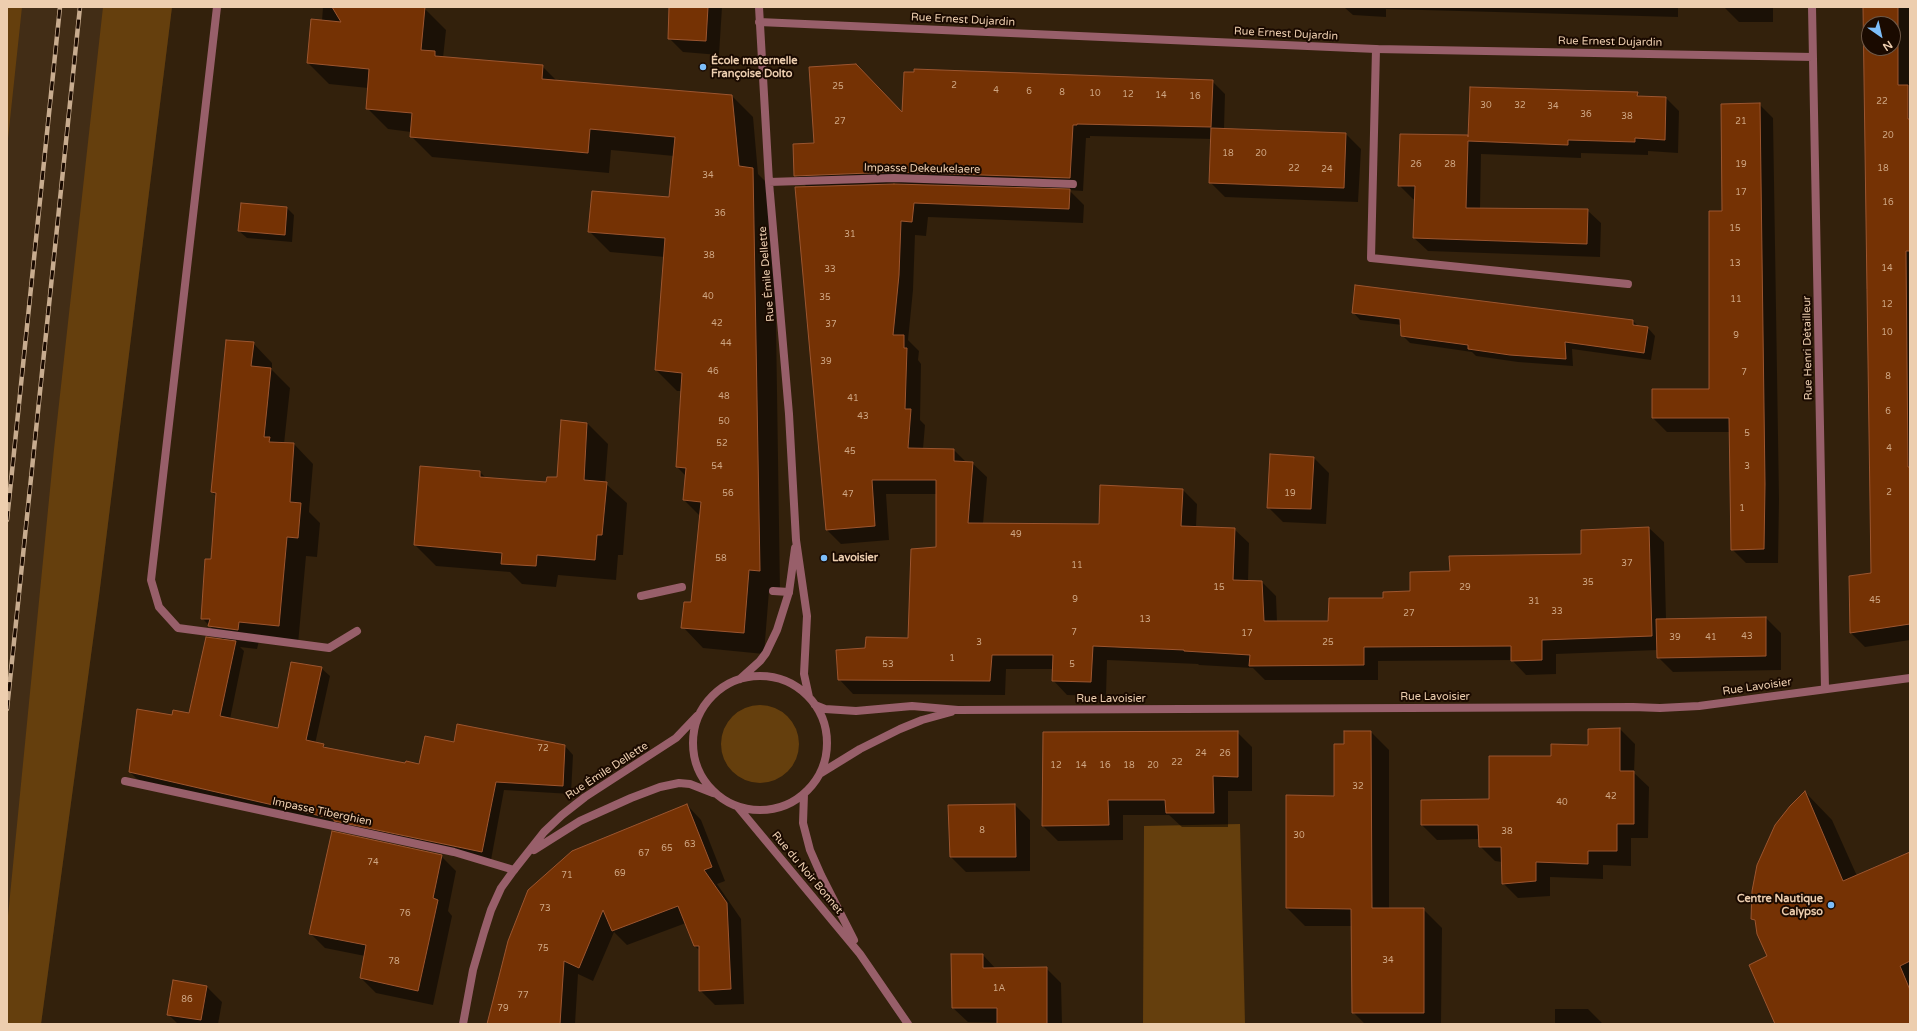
<!DOCTYPE html>
<html>
<head>
<meta charset="utf-8">
<style>
	body { margin:0 }
	#map { position:relative; width:1917px; height:1031px; overflow:hidden; background:#33210c; font-family:"Varela Round",sans-serif }
	canvas { display:block }
	.frame { position:absolute; inset:0; border:8px solid #edceaf; pointer-events:none }
	.north { position:absolute; left:1861px; top:16px; width:40px; height:40px; box-sizing:border-box; background:#1a0a00; border:1px solid #6e5846; border-radius:50%; rotate:146deg; font-size:11px; font-weight:700; line-height:16px; text-align:center; color:#edceaf }
	.north::after { content:''; display:block; margin:auto; width:14px; height:18px; background:#7dbef9; clip-path:polygon(50% 0,100% 100%,50% 72%,0 100%) }
</style>
</head>
<body>
<div id="map">
<canvas width="1917" height="1031"></canvas>
<div class="frame"></div>
<div class="north">N</div>
</div>
<script>
const ctx = document.querySelector('canvas').getContext('2d');
ctx.lineJoin = 'round';
function fill(path, color) { ctx.fillStyle = color; ctx.fill(path, 'evenodd'); }
const poly = rows => new Path2D(rows.map(r => 'M' + r).join(''));
function strokePath(path, color, width, dash) { ctx.strokeStyle = color; ctx.lineWidth = width; ctx.lineCap = dash ? 'butt' : 'round'; ctx.setLineDash(dash || []); ctx.stroke(path); }
function label(font, color, halo, rows, align = 'center') {
  ctx.font = font + ' "Varela Round",sans-serif'; ctx.lineWidth = 4; ctx.setLineDash([]); ctx.textBaseline = 'middle'; ctx.strokeStyle = halo; ctx.fillStyle = color; for (const [text, x, y, turn = 0] of rows) {
    ctx.save(); ctx.translate(x, y); ctx.rotate((+turn || 0) * Math.PI / 180); ctx.textAlign = isNaN(turn) ? turn : align; if (halo) ctx.strokeText(text, 0, 0); ctx.fillText(text, 0, 0); ctx.restore();
  }
}
const built = poly([
	[7,7,172,7,99,596,41,1024,7,1024]
]);
const green = poly([
	[7,7,22,7,7,148],
	[103,7,172,7,99,596,41,1024,7,1024,7,926,54,449],
	'721 744a39 39 0 1 1 78 0a39 39 0 1 1-78 0Z',
	[1240,824,1245,1024,1143,1024,1144,826]
]);
const shadow = poly([
	[323,7,406,7,425,9,446,30,443,58,542,66,558,82,732,96,753,117,758,174,774,190,780,592,769,591,764,654,703,648,683,627,692,603,700,516,684,500,686,476,677,467,682,391,677,391,656,370,665,257,610,252,589,231,670,198,674,156,611,150,609,173,432,157,411,136,411,132,388,129,367,108,368,88,329,84,308,63,322,21],
	[670,7,722,7,719,55,683,52,669,38],
	[1317,7,1678,7,1678,17,1386,9,1386,17,1353,15,1345,8],
	[1773,7,1773,22,1739,22,1724,7],
	[1864,7,1910,7,1910,640,1865,647,1851,633,1850,577,1872,574],
	[1869,24,1893,24,1893,48,1869,48],
	[1212,81,1225,94,1224,129,1346,134,1361,149,1358,202,1225,197,1210,182,1212,139,1090,136,1090,138,1086,138,1083,191,1069,190,1084,205,1083,223,928,217,926,236,915,235,913,290,908,340,919,351,918,360,921,364,920,420,925,425,923,449,954,450,967,463,972,463,987,477,983,524,1100,525,1183,490,1197,504,1196,527,1234,529,1249,543,1248,582,1262,582,1276,596,1277,622,1329,622,1384,599,1411,592,1451,572,1582,555,1649,528,1664,542,1666,619,1766,618,1781,633,1781,670,1673,672,1658,657,1658,650,1556,654,1556,674,1526,675,1512,660,1378,661,1378,680,1265,680,1253,668,1199,665,1198,664,1107,660,1106,696,1067,695,1053,680,1053,669,1006,669,1005,695,853,694,839,679,909,639,937,548,937,494,886,494,889,540,841,544,827,530,797,188,807,187,795,175,815,144,903,114],
	[1637,93,1642,98,1666,98,1679,111,1678,153,1648,151,1648,155,1581,153,1581,158,1481,154,1480,209,1587,210,1601,223,1600,257,1428,251,1414,238,1416,199,1413,199,1400,186,1401,135,1469,136],
	[1759,104,1773,118,1779,499,1778,563,1746,563,1732,549,1730,432,1667,432,1653,418,1710,390,1723,212],
	[287,208,294,215,292,242,247,238,239,231],
	[1356,286,1633,321,1639,327,1648,328,1655,336,1651,360,1572,349,1573,366,1518,362,1476,356,1472,352,1410,343,1402,335,1402,325,1360,320,1353,312],
	[253,343,272,363,272,370,290,388,284,444,294,444,313,464,309,512,320,523,317,557,306,556,298,644,259,641,257,649,240,647,244,651,230,719,279,729,321,668,330,676,315,744,323,745,327,749,406,764,419,765,455,743,565,746,573,755,571,794,504,790,491,860,139,781,130,772,173,716,190,714,224,641,202,618,212,560,217,497,212,492],
	[587,423,608,444,605,483,627,503,623,555,618,555,616,580,558,575,556,587,522,584,510,572,436,566,415,545,480,472,486,478,547,483,558,479],
	[1314,458,1329,473,1326,524,1283,522,1268,507],
	[1620,729,1635,744,1634,773,1649,787,1648,838,1631,838,1631,866,1603,865,1603,879,1550,877,1550,896,1518,898,1503,883,1502,862,1495,861,1480,846,1480,839,1437,840,1422,825,1490,800,1552,757,1589,746],
	[1237,732,1252,747,1252,791,1228,791,1228,827,1182,827,1169,815,1123,815,1123,840,1058,841,1043,826],
	[1371,732,1389,750,1389,909,1423,909,1442,928,1441,1024,1365,1024,1353,1012,1352,926,1305,926,1287,908,1335,797,1345,745],
	[1805,792,1832,820,1857,876,1910,853,1910,1024,1788,1024,1769,957,1756,923,1752,918],
	[687,805,701,820,725,881,717,884,741,919,744,1004,715,1005,700,990,700,951,695,946,686,923,627,945,614,932,593,981,578,974,575,1024,488,1024],
	[1015,805,1030,820,1030,871,966,872,951,857],
	[441,856,456,871,448,911,452,916,433,1005,376,993,361,978,365,956,325,948,310,933],
	[983,955,996,969,1046,968,1061,983,1062,1024,968,1022,953,1008],
	[207,987,222,1002,218,1024,178,1024,168,1014],
	[1555,1009,1588,1009,1603,1024,1555,1024]
]);
const building = poly([
	[332,7,425,7,421,50,435,51,435,56,543,65,542,79,732,95,739,166,753,168,760,571,749,570,744,633,681,628,684,602,691,602,701,502,683,500,686,468,676,467,682,373,655,370,665,238,588,232,592,191,669,197,675,137,590,129,588,153,410,137,412,113,366,109,369,69,307,63,311,19,341,22,332,7],
	[669,7,708,7,706,41,668,39,669,7],
	[1863,7,1898,7,1898,85,1908,85,1908,119,1910,119,1910,251,1906,251,1908,467,1910,467,1910,624,1850,633,1849,576,1871,573,1863,7],
	[1869,24,1893,24,1893,48,1869,48,1869,24],
	[856,64,902,112,904,72,914,72,914,69,1213,80,1211,127,1077,124,1077,125,1073,125,1070,178,894,172,794,176,793,144,814,143,809,67,856,64],
	[1470,87,1638,92,1637,96,1666,97,1665,140,1635,138,1635,142,1568,140,1568,145,1468,141,1466,208,1588,209,1587,244,1413,238,1415,186,1398,186,1400,134,1468,135,1468,137,1470,87],
	[1760,103,1765,484,1764,549,1731,550,1729,418,1652,418,1652,389,1709,389,1709,211,1722,211,1721,104,1760,103],
	[1211,128,1346,133,1344,188,1209,183,1211,128],
	[894,184,1070,189,1069,209,914,203,912,222,901,221,899,275,893,335,904,335,904,348,907,348,905,409,911,409,908,448,954,449,954,461,973,462,968,523,1099,524,1100,485,1183,489,1181,526,1235,528,1233,580,1262,581,1264,621,1328,621,1329,598,1383,598,1383,592,1410,591,1410,572,1450,571,1449,556,1581,554,1581,530,1649,527,1652,636,1542,640,1542,660,1511,661,1511,646,1364,647,1364,665,1249,666,1250,655,1184,651,1184,650,1093,646,1091,682,1052,681,1053,655,992,655,990,681,838,680,836,650,865,648,866,637,908,638,911,549,936,547,936,480,872,480,875,526,826,530,795,187,894,184],
	[241,203,287,207,285,235,238,231,241,203],
	[1355,285,1633,320,1633,325,1648,327,1644,353,1565,342,1566,359,1510,355,1468,349,1468,345,1401,336,1400,319,1352,313,1355,285],
	[226,340,254,342,251,366,271,368,264,437,270,437,269,442,294,443,290,502,301,503,298,538,287,537,279,626,239,622,238,630,208,626,210,619,201,619,205,559,211,559,216,493,211,492,226,340],
	[561,420,587,423,584,480,607,482,602,535,597,535,595,560,537,555,536,566,501,564,502,553,414,545,420,466,480,471,480,477,546,482,547,477,557,477,561,420],
	[1270,454,1314,457,1311,509,1267,508,1270,454],
	[1766,617,1766,656,1657,658,1656,619,1766,617],
	[206,637,236,641,220,716,278,728,291,662,322,667,306,740,324,744,323,747,405,763,406,761,419,764,425,736,454,742,457,724,565,745,563,786,496,782,482,852,334,821,334,819,129,772,137,709,172,715,173,710,189,713,206,637],
	[1620,728,1620,771,1634,771,1634,824,1617,824,1617,851,1588,851,1588,864,1536,862,1536,881,1502,884,1501,847,1479,847,1478,825,1421,825,1421,800,1489,799,1489,756,1551,756,1551,744,1588,745,1588,729,1620,728],
	[1238,731,1238,777,1213,776,1214,813,1166,813,1165,800,1108,800,1109,825,1042,826,1043,732,1238,731],
	[1344,731,1371,731,1372,908,1424,908,1424,1013,1352,1013,1351,909,1286,908,1286,795,1334,796,1334,744,1344,744,1344,731],
	[1805,791,1843,881,1910,852,1910,961,1900,966,1910,990,1910,1024,1775,1024,1749,965,1767,956,1757,934,1755,920,1751,919,1752,891,1757,865,1775,825,1790,806,1805,791],
	[687,804,712,867,704,870,727,903,731,989,699,991,699,946,694,946,678,906,612,931,603,910,579,968,564,961,560,1024,487,1024,508,941,528,890,572,851,687,804],
	[1015,804,1016,857,950,857,948,805,1015,804],
	[332,831,442,855,433,898,438,900,418,991,360,978,366,945,309,934,332,831],
	[951,954,983,954,983,968,1047,967,1047,1024,997,1024,997,1008,952,1008,951,954],
	[173,980,207,986,201,1020,167,1015,173,980]
]);
const lane = poly([
	[217,7,151,580,159,607,178,628,329,648,357,631],
	[1376,49,1371,258,1628,284],
	[773,591,789,592],
	[641,596,682,587],
	[125,781,454,852,514,870]
]);
const street = poly([
	[759,7,769,182,789,414,796,540,807,616,804,674,809,697],
	[1812,7,1825,689],
	[759,22,1376,49,1813,57],
	[769,182,894,178,1073,184],
	'693 743a67 67 0 1 1 134 0a67 67 0 1 1-134 0Z',
	[740,679,760,661,766,653,777,630,789,592,795,548],
	[815,705,825,709,856,711,912,706,958,710,1633,707,1660,708,1699,706,1910,678],
	[821,773,860,749,900,729,922,720,951,712],
	[804,794,803,823,810,850,821,875,854,940],
	[737,806,860,954,908,1024],
	[534,850,580,821,631,798,660,787,679,783,690,784,713,793],
	[463,1024,473,970,484,932,491,910,501,888,514,870,544,832,562,815,585,797,676,738,697,716]
]);
const rail = poly([
	[7,520,60,7],
	[7,709,80,7]
]);
const markers = [
	[703,67,4,"#7dbef9"],
	[824,558,4,"#7dbef9"],
	[1831,905,4,"#7dbef9"]
];
const numberNames = [
	["2",954,86],
	["25",838,87],
	["4",996,91],
	["6",1029,92],
	["8",1062,93],
	["10",1095,94],
	["12",1128,95],
	["14",1161,96],
	["16",1195,97],
	["22",1882,102],
	["30",1486,106],
	["32",1520,106],
	["34",1553,107],
	["36",1586,115],
	["38",1627,117],
	["27",840,122],
	["21",1741,122],
	["20",1888,136],
	["18",1228,154],
	["20",1261,154],
	["26",1416,165],
	["28",1450,165],
	["19",1741,165],
	["22",1294,169],
	["18",1883,169],
	["24",1327,170],
	["34",708,176],
	["17",1741,193],
	["16",1888,203],
	["36",720,214],
	["15",1735,229],
	["31",850,235],
	["38",709,256],
	["13",1735,264],
	["14",1887,269],
	["33",830,270],
	["40",708,297],
	["35",825,298],
	["11",1736,300],
	["12",1887,305],
	["42",717,324],
	["37",831,325],
	["10",1887,333],
	["9",1736,336],
	["44",726,344],
	["39",826,362],
	["46",713,372],
	["7",1744,373],
	["8",1888,377],
	["48",724,397],
	["41",853,399],
	["6",1888,412],
	["43",863,417],
	["50",724,422],
	["5",1747,434],
	["52",722,444],
	["4",1889,449],
	["45",850,452],
	["54",717,467],
	["3",1747,467],
	["2",1889,493],
	["56",728,494],
	["19",1290,494],
	["47",848,495],
	["1",1742,509],
	["49",1016,535],
	["58",721,559],
	["37",1627,564],
	["11",1077,566],
	["35",1588,583],
	["15",1219,588],
	["29",1465,588],
	["9",1075,600],
	["45",1875,601],
	["31",1534,602],
	["33",1557,612],
	["27",1409,614],
	["13",1145,620],
	["7",1074,633],
	["17",1247,634],
	["43",1747,637],
	["39",1675,638],
	["41",1711,638],
	["3",979,643],
	["25",1328,643],
	["1",952,659],
	["53",888,665],
	["5",1072,665],
	["72",543,749],
	["24",1201,754],
	["26",1225,754],
	["22",1177,763],
	["12",1056,766],
	["14",1081,766],
	["16",1105,766],
	["18",1129,766],
	["20",1153,766],
	["32",1358,787],
	["42",1611,797],
	["40",1562,803],
	["8",982,831],
	["38",1507,832],
	["30",1299,836],
	["63",690,845],
	["65",667,849],
	["67",644,854],
	["74",373,863],
	["69",620,874],
	["71",567,876],
	["73",545,909],
	["76",405,914],
	["75",543,949],
	["34",1388,961],
	["78",394,962],
	["1A",999,989],
	["77",523,996],
	["86",187,1000],
	["79",503,1009]
];
const streetNames = [
	["Rue Ernest Dujardin",963,20,3],
	["Rue Ernest Dujardin",1286,34,3],
	["Rue Ernest Dujardin",1610,42,1],
	["Impasse Dekeukelaere",922,169,1],
	["Rue Émile Dellette",767,274,-95],
	["Rue Henri Détailleur",1808,348,-91],
	["Rue Lavoisier",1757,687,-8],
	["Rue Lavoisier",1435,697],
	["Rue Lavoisier",1111,699],
	["Rue Émile Dellette",607,771,-33],
	["Impasse Tiberghien",322,812,12],
	["Rue du Noir Bonnet",807,873,50]
];
const poiNames = [
	["École maternelle",711,61],
	["Françoise Dolto",711,74],
	["Lavoisier",832,558],
	["Centre Nautique",1823,899,"right"],
	["Calypso",1823,912,"right"]
];
fill(built, '#422d16');
fill(green, '#653f0d');
fill(shadow, '#0007');
fill(building, '#753204');
strokePath(building, '#9c552f', 1);
strokePath(lane, '#985f6a', 8);
strokePath(street, '#985f6a', 8);
strokePath(rail, '#c8ac8f', 4.5);
strokePath(rail, '#1a0a00', 3, [9]);
for (const [x, y, r, color] of markers) { const dot = new Path2D(); dot.arc(x, y, r, 0, 2 * Math.PI); ctx.fillStyle = color; ctx.fill(dot); strokePath(dot, '#1a0a00', 1.5); }
label('9px', '#cfa784', null, numberNames);
label('11px', '#edceaf', '#1a0a00', streetNames);
label('bold 11px', '#edceaf', '#1a0a00', poiNames, 'left');
</script>
</body>
</html>
